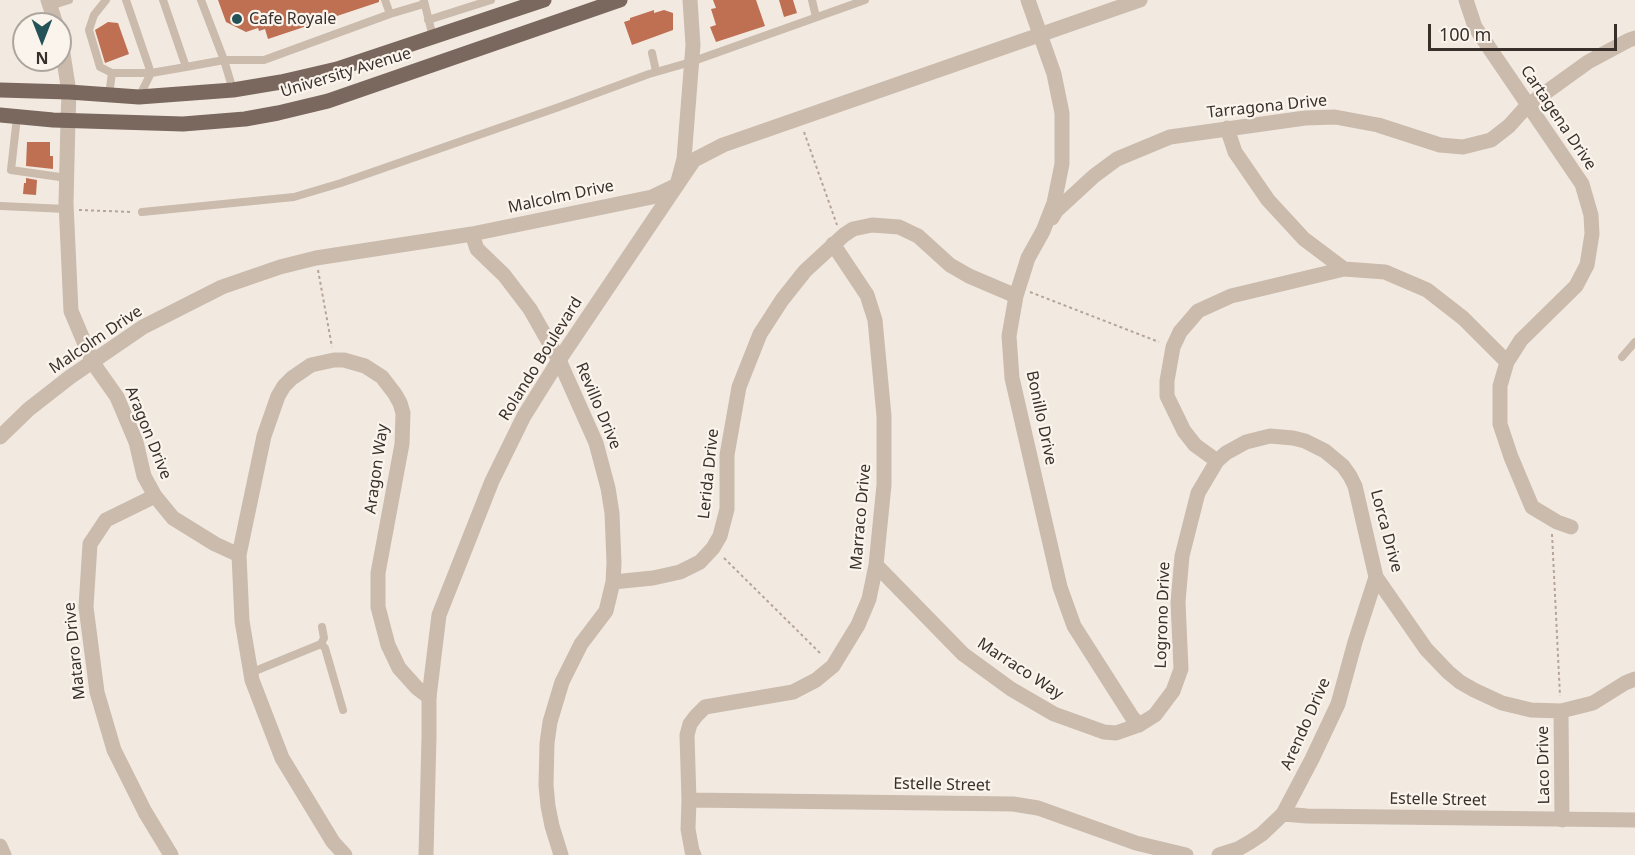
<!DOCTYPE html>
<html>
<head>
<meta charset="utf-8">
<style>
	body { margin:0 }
	#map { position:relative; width:1635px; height:855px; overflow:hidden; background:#f2eae1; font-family:"Noto Sans",sans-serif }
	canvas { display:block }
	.north { position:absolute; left:12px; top:12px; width:60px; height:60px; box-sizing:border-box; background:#faf4ed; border:2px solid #ada69f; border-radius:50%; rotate:180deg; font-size:16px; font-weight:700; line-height:24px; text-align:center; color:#39302b }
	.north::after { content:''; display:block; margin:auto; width:21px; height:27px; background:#235358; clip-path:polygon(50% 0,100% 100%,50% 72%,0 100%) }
	.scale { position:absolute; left:1428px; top:24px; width:189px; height:27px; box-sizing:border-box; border:3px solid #39302b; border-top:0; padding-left:8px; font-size:18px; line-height:21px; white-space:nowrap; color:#39302b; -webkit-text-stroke:4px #faf4ed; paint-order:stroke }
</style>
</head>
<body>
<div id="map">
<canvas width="1635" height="855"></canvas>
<div class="north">N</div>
<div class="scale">100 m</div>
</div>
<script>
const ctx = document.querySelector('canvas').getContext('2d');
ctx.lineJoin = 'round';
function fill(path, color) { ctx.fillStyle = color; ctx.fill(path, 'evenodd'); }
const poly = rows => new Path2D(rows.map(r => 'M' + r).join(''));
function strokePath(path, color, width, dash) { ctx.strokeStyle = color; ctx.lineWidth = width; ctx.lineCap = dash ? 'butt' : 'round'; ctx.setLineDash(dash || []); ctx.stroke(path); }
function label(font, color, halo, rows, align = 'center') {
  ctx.font = font + ' "Noto Sans",sans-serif'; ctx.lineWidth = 4.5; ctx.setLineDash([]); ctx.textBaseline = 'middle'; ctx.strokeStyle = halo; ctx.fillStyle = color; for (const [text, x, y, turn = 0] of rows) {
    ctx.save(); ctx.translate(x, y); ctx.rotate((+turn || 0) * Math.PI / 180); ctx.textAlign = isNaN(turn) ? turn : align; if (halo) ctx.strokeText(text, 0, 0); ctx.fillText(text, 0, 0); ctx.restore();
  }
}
const building = poly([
	[218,0,379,0,379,2,268,39,265,29,259,31,258,28,246,32,226,22],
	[713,0,756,0,765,26,716,42,710,27,716,25,711,9,716,8],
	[779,0,793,0,797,13,784,17],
	[654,10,654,13,664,10,673,13,673,30,632,45,624,22,630,20,630,18],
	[108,22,118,23,129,54,105,63,95,30],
	[27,142,50,142,50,156,53,156,53,169,26,166],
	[26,178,37,180,36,195,23,194,24,183,26,183]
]);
const path = poly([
	[804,132,837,225],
	[79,210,133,212],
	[318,270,332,347],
	[1030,292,1159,342],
	[1552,534,1560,696],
	[724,558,822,655]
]);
const service = poly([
	[106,0,94,15,89,30,100,67,112,73],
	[126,0,151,73,186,67],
	[163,0,186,67,224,60,201,0],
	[385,0,390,14],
	[812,0,816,17],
	[424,1,433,37],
	[50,6,69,0],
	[428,20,491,0],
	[652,53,656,71],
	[233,90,224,60,264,60,390,14,424,4],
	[109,95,112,73,151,73,139,97],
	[17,117,11,170,67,178],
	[1,206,66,209],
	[142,212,294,197,341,183,559,107,649,74,691,62,865,0],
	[1622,357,1635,342],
	[321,644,324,638,322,627],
	[250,673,321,644,325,648,343,710]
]);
const minor = poly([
	[1028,0,1054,74,1062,113,1062,164,1054,203,1043,231,1028,258,1016,296,1009,336,1012,378,1060,587,1074,626,1132,717,1139,725],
	[1466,0,1475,27,1582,184,1591,215,1592,234,1587,265,1576,286,1521,340,1507,362,1500,386,1500,424,1511,457,1532,507,1557,522,1571,527],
	[68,120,66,203,71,311,93,363,117,397,136,442,144,476,155,496,173,518,215,544,239,555],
	[1227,128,1235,152,1268,200,1304,239,1344,269,1385,272,1427,290,1463,318,1507,362],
	[1052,218,1056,211,1094,176,1117,159,1170,137,1305,118,1335,117,1378,125,1440,145,1463,147,1491,140,1509,126,1527,106,1588,62,1629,40,1635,38],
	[472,234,477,249,504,275,530,309,559,360,596,443,608,488,612,513,614,563,613,582,606,611,581,644,562,682,550,722,547,743,546,785,548,806,552,826,561,855],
	[0,437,29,409,70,377,143,327,222,287,280,267,316,258,472,234,652,197,677,185,694,160,723,145,1140,0],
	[1217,461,1195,445,1184,431,1167,396,1167,381,1173,347,1180,332,1198,311,1231,296,1344,269],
	[155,496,106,520,90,544,86,607,97,692,114,750,145,812,171,855],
	[876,565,963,654,1011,689,1054,714,1104,732,1116,733,1139,725,1155,715,1173,691,1181,669,1178,602,1182,556,1198,493,1217,461,1226,453,1246,442,1270,436,1293,438,1305,441,1325,451,1343,466,1350,476,1355,486,1376,577,1426,649,1448,672,1460,682,1474,690,1502,703,1531,710,1561,711,1593,703,1625,683,1635,679],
	[613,582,653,578,680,572,700,562,713,548,720,536,727,509,727,455,739,387,760,334,782,300,805,271,844,235,853,229,872,225,899,227,918,236,950,265,969,276,1016,296],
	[1561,711,1562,820],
	[689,800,1013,804,1038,808,1136,843,1186,855],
	[1283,814,1312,759,1338,704,1355,642,1376,577],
	[0,846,4,855],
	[345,855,333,842,282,758,252,680,242,621,239,555,264,436,278,396,284,386,292,378,311,365,334,360,344,360,365,366,382,377,395,394,400,403,403,413,402,444,378,573,378,607,388,645,399,668,417,688,429,697],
	[694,855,692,851,688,829,689,800,687,735,690,724,696,716,705,707,793,692,816,680,833,666,858,625,869,599,876,565,884,485,884,416,875,320,867,295,833,244]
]);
const tertiary = poly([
	[48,0,56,24],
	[60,35,69,92,68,120],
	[426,855,429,737,429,697,439,615,492,481,524,416,559,360,677,185,684,159,693,45,690,0],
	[1219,855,1238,849,1250,842,1262,834,1283,814,1307,816,1635,820]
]);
const primary = poly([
	[0,90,69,92,139,97,233,90,281,82,337,69,544,0],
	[0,115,53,120,183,124,245,119,278,113,328,101,620,0]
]);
const markers = [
	[237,19,6,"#235358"]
];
const poiNames = [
	["Cafe Royale",249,19]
];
const streetNames = [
	["University Avenue",346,73,-17],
	["Tarragona Drive",1267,107,-6],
	["Cartagena Drive",1558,118,56],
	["Malcolm Drive",561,197,-12],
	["Malcolm Drive",96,340,-34],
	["Rolando Boulevard",541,359,-58],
	["Revillo Drive",598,406,67],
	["Bonillo Drive",1041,418,78],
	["Aragon Drive",148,433,68],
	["Aragon Way",377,469,-82],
	["Lerida Drive",709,474,-84],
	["Marraco Drive",861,517,-85],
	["Lorca Drive",1386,531,75],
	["Logrono Drive",1163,615,-88],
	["Mataro Drive",75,651,-96],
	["Marraco Way",1020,669,33],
	["Arendo Drive",1306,724,-66],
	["Laco Drive",1544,765,-91],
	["Estelle Street",942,785,1],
	["Estelle Street",1438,800,1]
];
fill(building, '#bf6f52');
strokePath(path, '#b6a597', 2, [3, 3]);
strokePath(service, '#cabbad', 8);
strokePath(minor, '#cabbad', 15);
strokePath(tertiary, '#cabbad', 15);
strokePath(primary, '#7a675d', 15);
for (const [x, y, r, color] of markers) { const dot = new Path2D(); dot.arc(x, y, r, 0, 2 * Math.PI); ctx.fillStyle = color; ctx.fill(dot); strokePath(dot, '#faf4ed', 2); }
label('16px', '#39302b', '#faf4ed', poiNames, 'left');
label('16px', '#39302b', '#faf4ed', streetNames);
</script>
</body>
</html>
